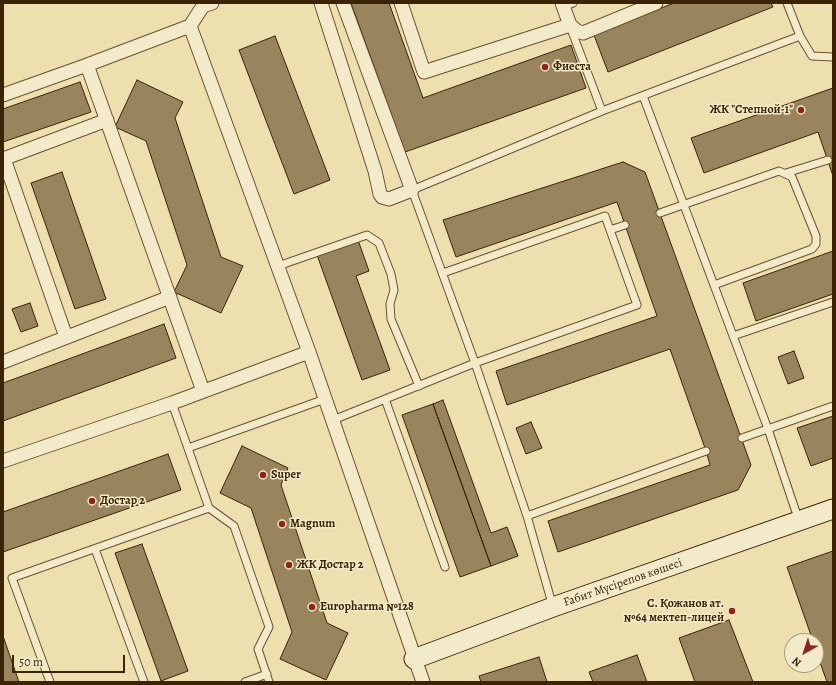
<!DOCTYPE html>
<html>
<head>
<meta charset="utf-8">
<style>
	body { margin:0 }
	#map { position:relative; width:836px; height:685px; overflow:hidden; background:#eddfae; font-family:Alegreya,serif }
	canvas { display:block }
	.frame { position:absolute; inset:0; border:4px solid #3b2306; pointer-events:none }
	.north { position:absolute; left:784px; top:633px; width:40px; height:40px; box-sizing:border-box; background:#f3eaca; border:1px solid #a99a7c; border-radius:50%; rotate:219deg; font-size:11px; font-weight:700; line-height:16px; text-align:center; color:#3b2306 }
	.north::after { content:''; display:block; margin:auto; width:14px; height:18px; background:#8f2418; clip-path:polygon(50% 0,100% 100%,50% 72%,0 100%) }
	.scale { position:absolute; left:12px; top:655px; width:113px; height:18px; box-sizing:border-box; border:2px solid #3b2306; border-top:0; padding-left:5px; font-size:12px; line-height:14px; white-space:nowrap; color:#3b2306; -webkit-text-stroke:3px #f3eaca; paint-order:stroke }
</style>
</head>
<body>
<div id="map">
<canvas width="836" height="685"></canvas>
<div class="frame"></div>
<div class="north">N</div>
<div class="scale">50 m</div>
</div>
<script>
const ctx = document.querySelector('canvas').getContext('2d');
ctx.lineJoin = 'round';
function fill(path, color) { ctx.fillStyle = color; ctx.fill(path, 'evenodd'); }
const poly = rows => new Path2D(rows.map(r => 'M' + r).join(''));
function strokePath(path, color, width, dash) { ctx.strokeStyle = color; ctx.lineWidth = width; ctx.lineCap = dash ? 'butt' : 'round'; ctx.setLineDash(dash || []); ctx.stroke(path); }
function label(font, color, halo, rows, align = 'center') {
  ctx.font = font + ' Alegreya,serif'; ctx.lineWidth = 3; ctx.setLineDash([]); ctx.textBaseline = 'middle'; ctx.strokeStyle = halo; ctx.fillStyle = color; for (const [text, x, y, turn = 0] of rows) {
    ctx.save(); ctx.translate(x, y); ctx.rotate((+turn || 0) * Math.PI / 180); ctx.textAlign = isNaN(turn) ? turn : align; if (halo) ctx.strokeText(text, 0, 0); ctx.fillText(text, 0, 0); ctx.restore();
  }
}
const building = poly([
	[351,3,389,3,423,98,571,45,586,88,405,152,351,3],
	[674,3,771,3,773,7,608,72,594,35,674,3],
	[275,36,330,180,294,194,239,50,275,36],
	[137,80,183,102,175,118,221,257,243,266,221,313,174,292,187,265,146,141,115,127,137,80],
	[80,82,91,112,3,142,3,109,80,82],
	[833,88,833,176,818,132,704,173,691,138,833,88],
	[623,162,645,172,751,465,738,490,558,552,548,521,710,465,706,451,670,349,507,405,496,371,657,316,617,202,456,257,443,220,623,162],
	[62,172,106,299,75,309,31,183,62,172],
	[358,240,369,271,356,276,390,370,362,380,317,255,358,240],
	[833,251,833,294,756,321,743,283,833,251],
	[30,303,38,326,21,332,12,309,30,303],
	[164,324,176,358,3,421,3,383,164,324],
	[794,351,804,378,788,384,778,357,794,351],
	[443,400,491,533,507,527,518,556,491,566,433,404,443,400],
	[433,404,491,566,460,577,402,415,433,404],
	[833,416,833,458,811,466,797,428,833,416],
	[531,422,542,448,526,454,516,428,531,422],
	[242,446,288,468,281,485,327,623,348,633,326,680,280,659,292,632,251,508,220,493,242,446],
	[168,454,181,490,3,552,3,512,168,454],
	[142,544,188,671,161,681,115,553,142,544],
	[833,551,833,682,827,682,816,651,816,641,813,641,787,567,833,551],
	[729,620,753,682,695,682,679,638,729,620],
	[3,636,19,682,3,682,3,636],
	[637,655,647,682,593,682,589,672,637,655],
	[539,657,547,682,481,682,479,676,539,657]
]);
const lane = poly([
	[563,7,573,3],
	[571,29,602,111],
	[800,36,812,56,833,57],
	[643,96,768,429,799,521],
	[786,173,828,160],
	[660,213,779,171,792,177,816,236,816,244,812,249,714,285],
	[610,230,625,225],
	[278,266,367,235,379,243,391,274,394,290,390,304,391,319,419,386],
	[443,273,605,216,637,305,475,363,412,190,602,111,800,36,787,3],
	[733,336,833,302],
	[385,399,445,567],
	[172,403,209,508,234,526,269,627,258,649,269,682],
	[333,420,475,363,527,516,553,607],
	[742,438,833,406],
	[188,448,325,399],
	[527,516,706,451],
	[95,549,144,682],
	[50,682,12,578,209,508],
	[245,682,267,674]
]);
const street = poly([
	[321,3,375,171,380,194,382,197,389,199,412,190,343,3],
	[401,3,424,72,570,25,562,3],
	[570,25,577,31,583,33,656,3],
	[190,26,309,352,423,682],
	[3,95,87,65],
	[3,159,107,120],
	[4,159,66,337],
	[3,362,170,297],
	[203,391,87,65,190,26,203,6,212,3],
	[3,461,172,403,309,352]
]);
const secondary = poly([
	[414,659,553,607,833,509]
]);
const markers = [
	[545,67,4,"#8f2418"],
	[801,110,4,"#8f2418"],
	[263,475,4,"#8f2418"],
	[92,501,4,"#8f2418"],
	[282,524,4,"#8f2418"],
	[289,565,4,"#8f2418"],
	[312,607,4,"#8f2418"],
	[732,611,4,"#8f2418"]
];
const poiNames = [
	["Фиеста",553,67],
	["ЖК \"Степной-1\"",793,110,"right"],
	["Super",271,475],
	["Достар 2",100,501],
	["Magnum",290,524],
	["ЖК Достар 2",297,565],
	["С. Қожанов ат.",724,604,"right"],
	["№64 мектеп-лицей",724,618,"right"],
	["Europharma №128",320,607]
];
const streetNames = [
	["Ғабит Мүсірепов көшесі",623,583,-19]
];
fill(building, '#98855d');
strokePath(building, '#3b2306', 1);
strokePath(lane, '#685230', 9);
strokePath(street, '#685230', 15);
strokePath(secondary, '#3b2306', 21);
strokePath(lane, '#f3eaca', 7);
strokePath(street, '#f3eaca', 13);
strokePath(secondary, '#f3eaca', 19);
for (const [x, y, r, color] of markers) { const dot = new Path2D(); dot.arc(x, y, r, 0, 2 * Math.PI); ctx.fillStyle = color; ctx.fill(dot); strokePath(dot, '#f3eaca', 1.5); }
label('bold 12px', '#3b2306', '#f3eaca', poiNames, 'left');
label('12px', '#3b2306', '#f3eaca', streetNames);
</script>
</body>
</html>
